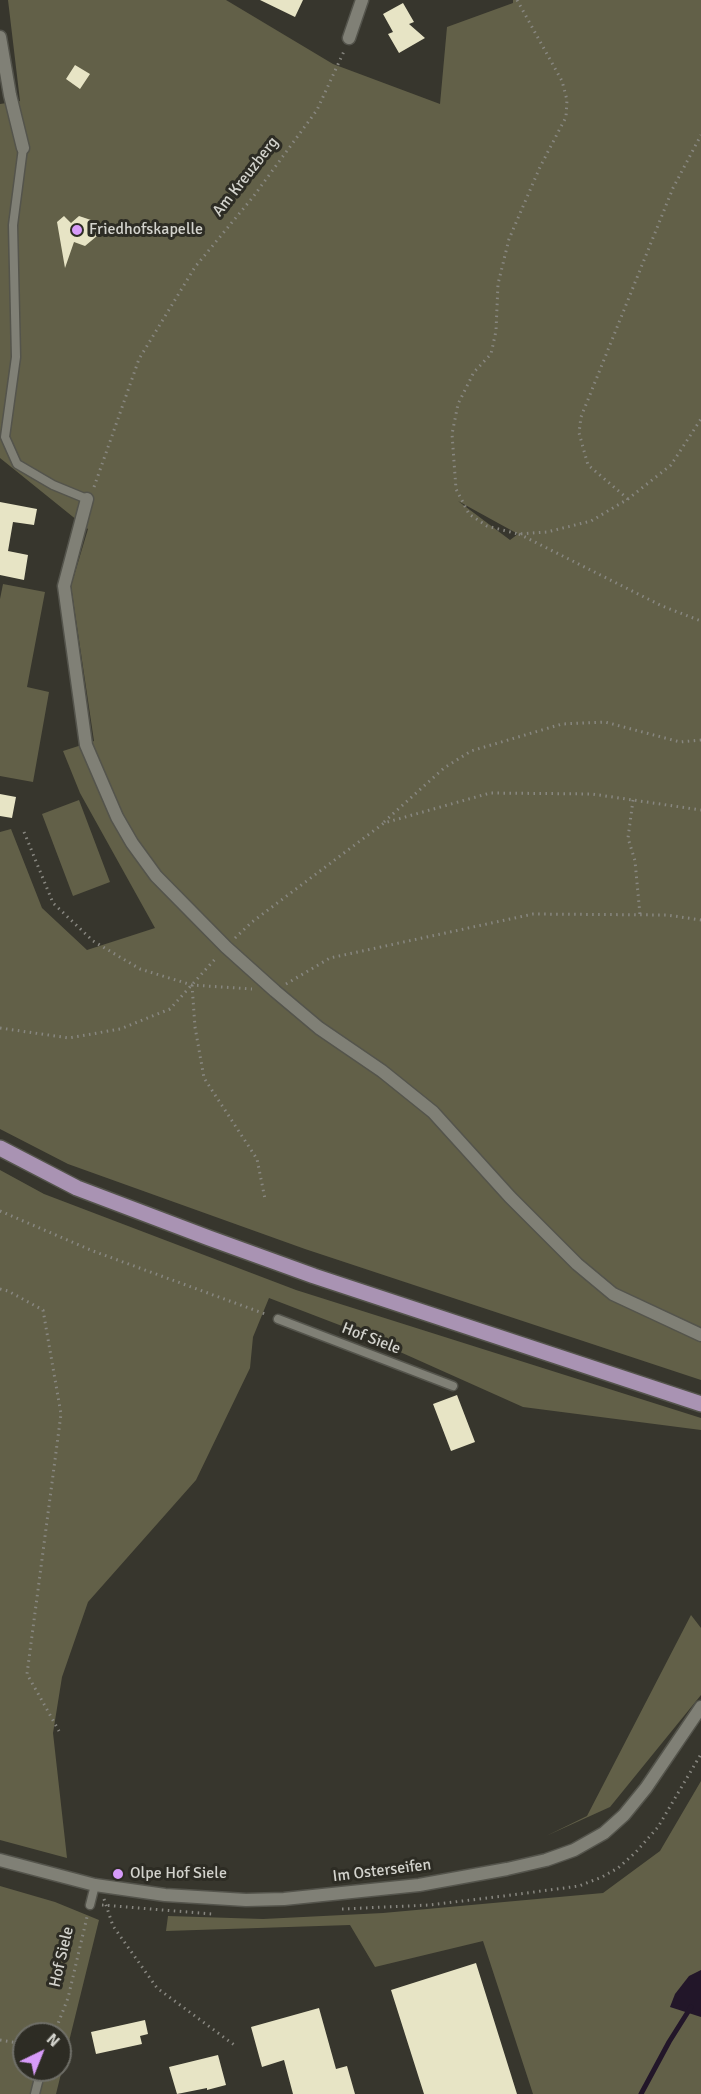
<!DOCTYPE html>
<html>
<head>
<meta charset="utf-8">
<style>
	body { margin:0 }
	#map { position:relative; width:701px; height:2094px; overflow:hidden; background:#37362d; font-family:Signika,sans-serif }
	canvas { display:block }
	.north { position:absolute; left:12px; top:2022px; width:60px; height:60px; box-sizing:border-box; background:#2d2c24; border:2px solid #6f6f68; border-radius:50%; rotate:43deg; font-size:16px; font-weight:700; line-height:24px; text-align:center; color:#d3d3cd }
	.north::after { content:''; display:block; margin:auto; width:21px; height:27px; background:#d79bf9; clip-path:polygon(50% 0,100% 100%,50% 72%,0 100%) }
</style>
</head>
<body>
<div id="map">
<canvas width="701" height="2094"></canvas>
<div class="north">N</div>
</div>
<script>
const ctx = document.querySelector('canvas').getContext('2d');
ctx.lineJoin = 'round';
function fill(path, color) { ctx.fillStyle = color; ctx.fill(path, 'evenodd'); }
const poly = rows => new Path2D(rows.map(r => 'M' + r).join(''));
function strokePath(path, color, width, dash) { ctx.strokeStyle = color; ctx.lineWidth = width; ctx.lineCap = dash ? 'butt' : 'round'; ctx.setLineDash(dash || []); ctx.stroke(path); }
function label(font, color, halo, rows, align = 'center') {
  ctx.font = font + ' Signika,sans-serif'; ctx.lineWidth = 6; ctx.setLineDash([]); ctx.textBaseline = 'middle'; ctx.strokeStyle = halo; ctx.fillStyle = color; for (const [text, x, y, turn = 0] of rows) {
    ctx.save(); ctx.translate(x, y); ctx.rotate((+turn || 0) * Math.PI / 180); ctx.textAlign = isNaN(turn) ? turn : align; if (halo) ctx.strokeText(text, 0, 0); ctx.fillText(text, 0, 0); ctx.restore();
  }
}
const green = poly([
	[8,0,226,0,333,64,440,104,447,27,513,3,513,0,701,0,701,1380,305,1249,68,1164,0,1129,0,832,11,829,42,908,87,950,155,928,80,793,63,751,94,741,71,586,88,529,0,458,0,104,20,101],
	[458,501,518,534,510,540],
	[3,584,45,592,27,687,49,692,33,782,0,776,0,599],
	[79,800,110,882,73,896,42,814],
	[0,1170,44,1194,296,1290,701,1418,701,1430,523,1407,342,1326,269,1298,253,1337,250,1368,196,1480,88,1602,62,1677,53,1733,67,1858,0,1840],
	[691,1615,701,1628,701,1695,610,1807,546,1836,587,1816],
	[701,1781,701,2094,533,2094,483,1941,375,1967,350,1925,166,1931,168,1916,263,1919,383,1913,603,1893,660,1851],
	[0,1886,55,1902,99,1920,56,2094,0,2094],
	[24,2034,60,2034,60,2070,24,2070]
]);
const water = poly([
	[701,1970,701,2017,670,2007,675,1994,689,1976]
]);
const stream = poly([
	[641,2094,669,2042,691,2007]
]);
const building = poly([
	[260,0,303,0,295,17],
	[403,3,414,22,409,24,425,38,399,53,388,34,393,32,383,14],
	[75,65,90,74,80,89,66,79],
	[64,216,71,223,79,216,94,221,97,236,85,246,74,242,65,268,57,222],
	[0,502,37,509,34,525,13,522,8,551,28,555,24,580,0,575],
	[0,794,16,797,12,818,0,816],
	[457,1395,475,1442,451,1451,433,1404],
	[476,1963,517,2094,424,2094,391,1990],
	[319,2008,336,2069,347,2066,355,2094,293,2094,284,2060,262,2067,251,2027],
	[145,2020,148,2034,140,2036,142,2044,96,2054,91,2032],
	[218,2055,226,2085,207,2090,207,2088,177,2094,169,2067]
]);
const path = poly([
	[517,0,562,81,567,100,566,117,540,167,509,239,498,284,496,331,491,354,474,372,458,404,452,434,456,489,469,514,487,526,518,534,547,532,591,521,628,499,671,465,701,419],
	[94,487,139,359,195,267,253,197,317,110,345,49],
	[628,499,588,465,579,433,581,417,673,188,701,135],
	[519,534,662,606,701,621],
	[633,800,628,838,635,861,640,915],
	[384,822,444,768,471,751,562,724,605,722,680,742,701,740],
	[24,832,53,903,93,941,140,969,192,985,252,989],
	[235,938,252,922,384,823,490,793,592,794,701,810],
	[286,984,330,958,533,914,667,915,701,920],
	[192,985,195,1027,204,1078,257,1159,265,1199],
	[0,1028,69,1038,120,1029,170,1009,216,958],
	[0,1211,93,1251,268,1315],
	[0,1289,8,1291,43,1310,61,1414,27,1674,59,1731],
	[104,1899,113,1926,157,1988,237,2047],
	[102,1905,212,1914],
	[342,1909,429,1905,504,1896,579,1886,602,1877,618,1868,635,1853,658,1827,701,1754],
	[54,2034,68,1998,87,1917],
	[0,2040,24,2044]
]);
const service = poly([
	[23,148,13,225,16,357,5,437,17,464,53,485,87,499],
	[278,1319,453,1386],
	[90,1905,95,1885],
	[35,2094,41,2070]
]);
const minor = poly([
	[0,37,10,95,23,148],
	[349,38,362,0],
	[87,499,64,586,86,745,117,817,132,843,156,876,226,947,275,991,319,1028,382,1071,433,1112,510,1197,577,1264,613,1294,701,1335]
]);
const tertiary = poly([
	[0,1860,95,1885,165,1895,246,1900,284,1899,419,1885,507,1869,546,1860,574,1850,604,1833,624,1815,646,1788,701,1707]
]);
const primary = poly([
	[0,1148,77,1188,209,1238,314,1276,701,1404]
]);
const markers = [
	[77,230,6,"#d79bf9"],
	[118,1874,6,"#d79bf9"]
];
const streetNames = [
	["Am Kreuzberg",246,177,-52],
	["Hof Siele",371,1339,21],
	["Im Osterseifen",382,1871,-7],
	["Hof Siele",62,1957,-77]
];
const poiNames = [
	["Friedhofskapelle",89,230],
	["Olpe Hof Siele",130,1874]
];
fill(green, '#626048');
fill(water, '#221629');
strokePath(stream, '#221629', 5);
fill(building, '#e7e4c5');
strokePath(service, '#54544c', 11);
strokePath(minor, '#54544c', 15);
strokePath(tertiary, '#54544c', 15);
strokePath(primary, '#54544c', 18);
strokePath(path, '#888780', 3, [1.5, 4.5]);
strokePath(service, '#808076', 8);
strokePath(minor, '#808076', 12);
strokePath(tertiary, '#808076', 12);
strokePath(primary, '#a993b3', 15);
for (const [x, y, r, color] of markers) { const dot = new Path2D(); dot.arc(x, y, r, 0, 2 * Math.PI); ctx.fillStyle = color; ctx.fill(dot); strokePath(dot, '#2d2c24', 2); }
label('16px', '#d3d3cd', '#2d2c24', streetNames);
label('16px', '#d3d3cd', '#2d2c24', poiNames, 'left');
</script>
</body>
</html>
